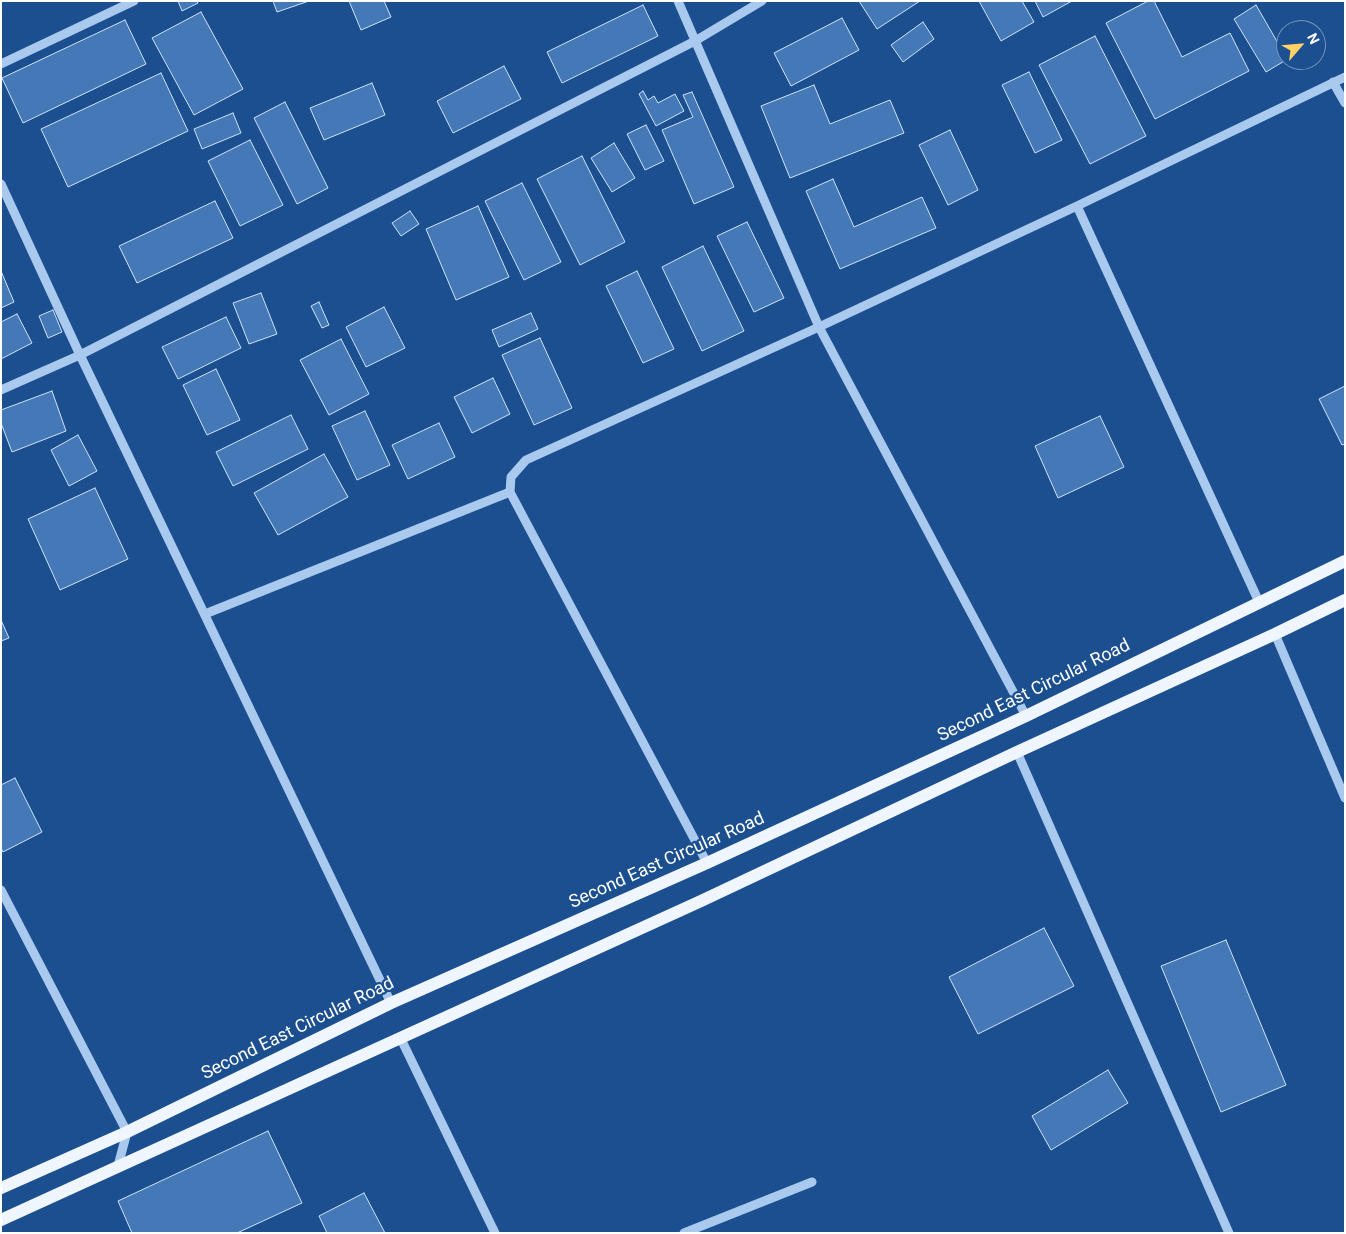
<!DOCTYPE html>
<html>
<head>
<meta charset="utf-8">
<style>
	body { margin:0 }
	#map { position:relative; width:1346px; height:1234px; overflow:hidden; background:#1b4f8f; font-family:Roboto,sans-serif }
	canvas { display:block }
	.frame { position:absolute; inset:0; border:2px solid #fff; pointer-events:none }
	.north { position:absolute; left:1276px; top:20px; width:50px; height:50px; box-sizing:border-box; background:#1b4f8f; border:1px solid #7695bc; border-radius:50%; rotate:63deg; font-size:14px; font-weight:700; line-height:20px; text-align:center; color:#fff }
	.north::after { content:''; display:block; margin:auto; width:18px; height:22px; background:#ffd166; clip-path:polygon(50% 0,100% 100%,50% 72%,0 100%) }
</style>
</head>
<body>
<div id="map">
<canvas width="1346" height="1234"></canvas>
<div class="frame"></div>
<div class="north">N</div>
</div>
<script>
const ctx = document.querySelector('canvas').getContext('2d');
ctx.lineJoin = 'round';
function fill(path, color) { ctx.fillStyle = color; ctx.fill(path, 'evenodd'); }
const poly = rows => new Path2D(rows.map(r => 'M' + r).join(''));
function strokePath(path, color, width, dash) { ctx.strokeStyle = color; ctx.lineWidth = width; ctx.lineCap = dash ? 'butt' : 'round'; ctx.setLineDash(dash || []); ctx.stroke(path); }
function label(font, color, halo, rows, align = 'center') {
  ctx.font = font + ' Roboto,sans-serif'; ctx.lineWidth = 4.5; ctx.setLineDash([]); ctx.textBaseline = 'middle'; ctx.strokeStyle = halo; ctx.fillStyle = color; for (const [text, x, y, turn = 0] of rows) {
    ctx.save(); ctx.translate(x, y); ctx.rotate((+turn || 0) * Math.PI / 180); ctx.textAlign = isNaN(turn) ? turn : align; if (halo) ctx.strokeText(text, 0, 0); ctx.fillText(text, 0, 0); ctx.restore();
  }
}
const building = poly([
	[178,1,197,1,198,3,182,11,178,1],
	[273,1,309,1,277,12,273,1],
	[349,1,384,1,391,17,361,30,349,1],
	[859,1,920,1,877,29,859,1],
	[979,1,1022,1,1034,22,1001,41,979,1],
	[1035,1,1072,1,1043,17,1035,1],
	[1148,1,1154,1,1182,57,1230,33,1249,71,1155,119,1106,23,1148,1],
	[643,5,658,36,562,83,547,52,643,5],
	[1256,5,1286,57,1286,60,1266,72,1234,19,1256,5],
	[201,12,243,89,194,115,152,38,201,12],
	[842,18,859,50,791,86,774,53,842,18],
	[125,20,146,64,23,123,2,78,125,20],
	[923,22,934,39,903,62,891,45,923,22],
	[1095,36,1146,136,1090,164,1039,65,1095,36],
	[504,66,521,99,453,133,437,101,504,66],
	[1029,72,1062,140,1035,153,1002,85,1029,72],
	[161,73,188,131,68,187,41,129,161,73],
	[372,83,385,115,324,140,310,108,372,83],
	[814,85,830,124,890,100,904,133,790,178,761,106,814,85],
	[643,91,648,100,654,96,658,103,675,94,684,111,656,126,639,94,643,91],
	[692,92,734,187,694,204,662,130,693,117,683,95,692,92],
	[285,102,328,188,297,204,254,118,285,102],
	[233,113,241,133,202,149,194,129,233,113],
	[646,125,664,161,645,170,627,134,646,125],
	[950,130,978,190,948,205,919,145,950,130],
	[250,140,283,205,240,226,208,161,250,140],
	[614,143,635,178,612,192,591,158,614,143],
	[582,156,625,242,580,265,537,179,582,156],
	[833,179,854,227,922,197,936,228,840,269,806,191,833,179],
	[522,183,561,262,524,280,485,201,522,183],
	[215,201,233,238,137,283,119,246,215,201],
	[478,206,509,277,456,300,426,229,478,206],
	[410,211,419,224,401,236,392,223,410,211],
	[747,222,784,298,754,312,717,236,747,222],
	[703,246,744,331,702,351,662,267,703,246],
	[1,271,14,302,1,308,1,271],
	[637,271,674,349,643,363,606,286,637,271],
	[261,293,277,334,249,344,233,303,261,293],
	[319,302,329,325,322,328,311,306,319,302],
	[384,307,405,348,366,367,346,327,384,307],
	[53,310,62,332,48,338,39,316,53,310],
	[531,313,538,329,499,347,492,330,531,313],
	[17,314,32,343,1,359,1,322,17,314],
	[226,317,241,348,178,379,162,347,226,317],
	[540,338,572,408,534,425,502,355,540,338],
	[341,339,369,394,329,415,300,360,341,339],
	[216,369,240,420,207,435,183,385,216,369],
	[493,378,510,414,472,433,454,397,493,378],
	[1345,386,1345,444,1342,445,1319,399,1345,386],
	[52,391,66,431,12,452,1,423,1,410,52,391],
	[365,411,390,465,357,480,332,426,365,411],
	[291,415,308,449,233,486,216,452,291,415],
	[1100,416,1124,467,1058,498,1035,446,1100,416],
	[439,423,455,457,408,479,392,445,439,423],
	[78,435,97,471,69,486,51,450,78,435],
	[324,454,348,497,278,535,254,493,324,454],
	[95,488,128,559,60,590,28,519,95,488],
	[1,620,9,638,1,641,1,620],
	[15,778,42,832,3,852,1,848,1,785,15,778],
	[1044,928,1074,986,978,1034,949,977,1044,928],
	[1226,940,1286,1085,1221,1112,1161,966,1226,940],
	[1108,1070,1128,1103,1051,1150,1032,1116,1108,1070],
	[268,1131,302,1203,237,1233,132,1233,118,1201,268,1131],
	[364,1193,385,1233,327,1233,319,1216,364,1193]
]);
const minor = poly([
	[678,1,819,327,1026,716],
	[1,64,134,1],
	[1333,82,1345,103],
	[1,184,80,355,391,1003],
	[1077,206,1259,602],
	[1,390,80,355,695,41,762,1],
	[205,614,510,492],
	[1275,634,1345,798],
	[1017,752,1229,1233],
	[707,863,510,492,511,477,526,460,819,327,1077,206,1345,77],
	[1,890,127,1132,118,1166],
	[400,1037,495,1233],
	[684,1233,812,1182]
]);
const major = poly([
	[1,1188,127,1132,391,1003,707,863,1026,716,1345,561],
	[1,1220,701,901,1017,752,1275,634,1345,600]
]);
const streetNames = [
	["Second East Circular Road",1034,691,-26],
	["Second East Circular Road",667,861,-24],
	["Second East Circular Road",298,1029,-26]
];
fill(building, '#4478b7');
strokePath(building, '#cfe3fa', 1);
strokePath(minor, '#a9c9ee', 9);
strokePath(major, '#f0f6ff', 12);
label('18px', '#fff', '#1b4f8f', streetNames);
</script>
</body>
</html>
